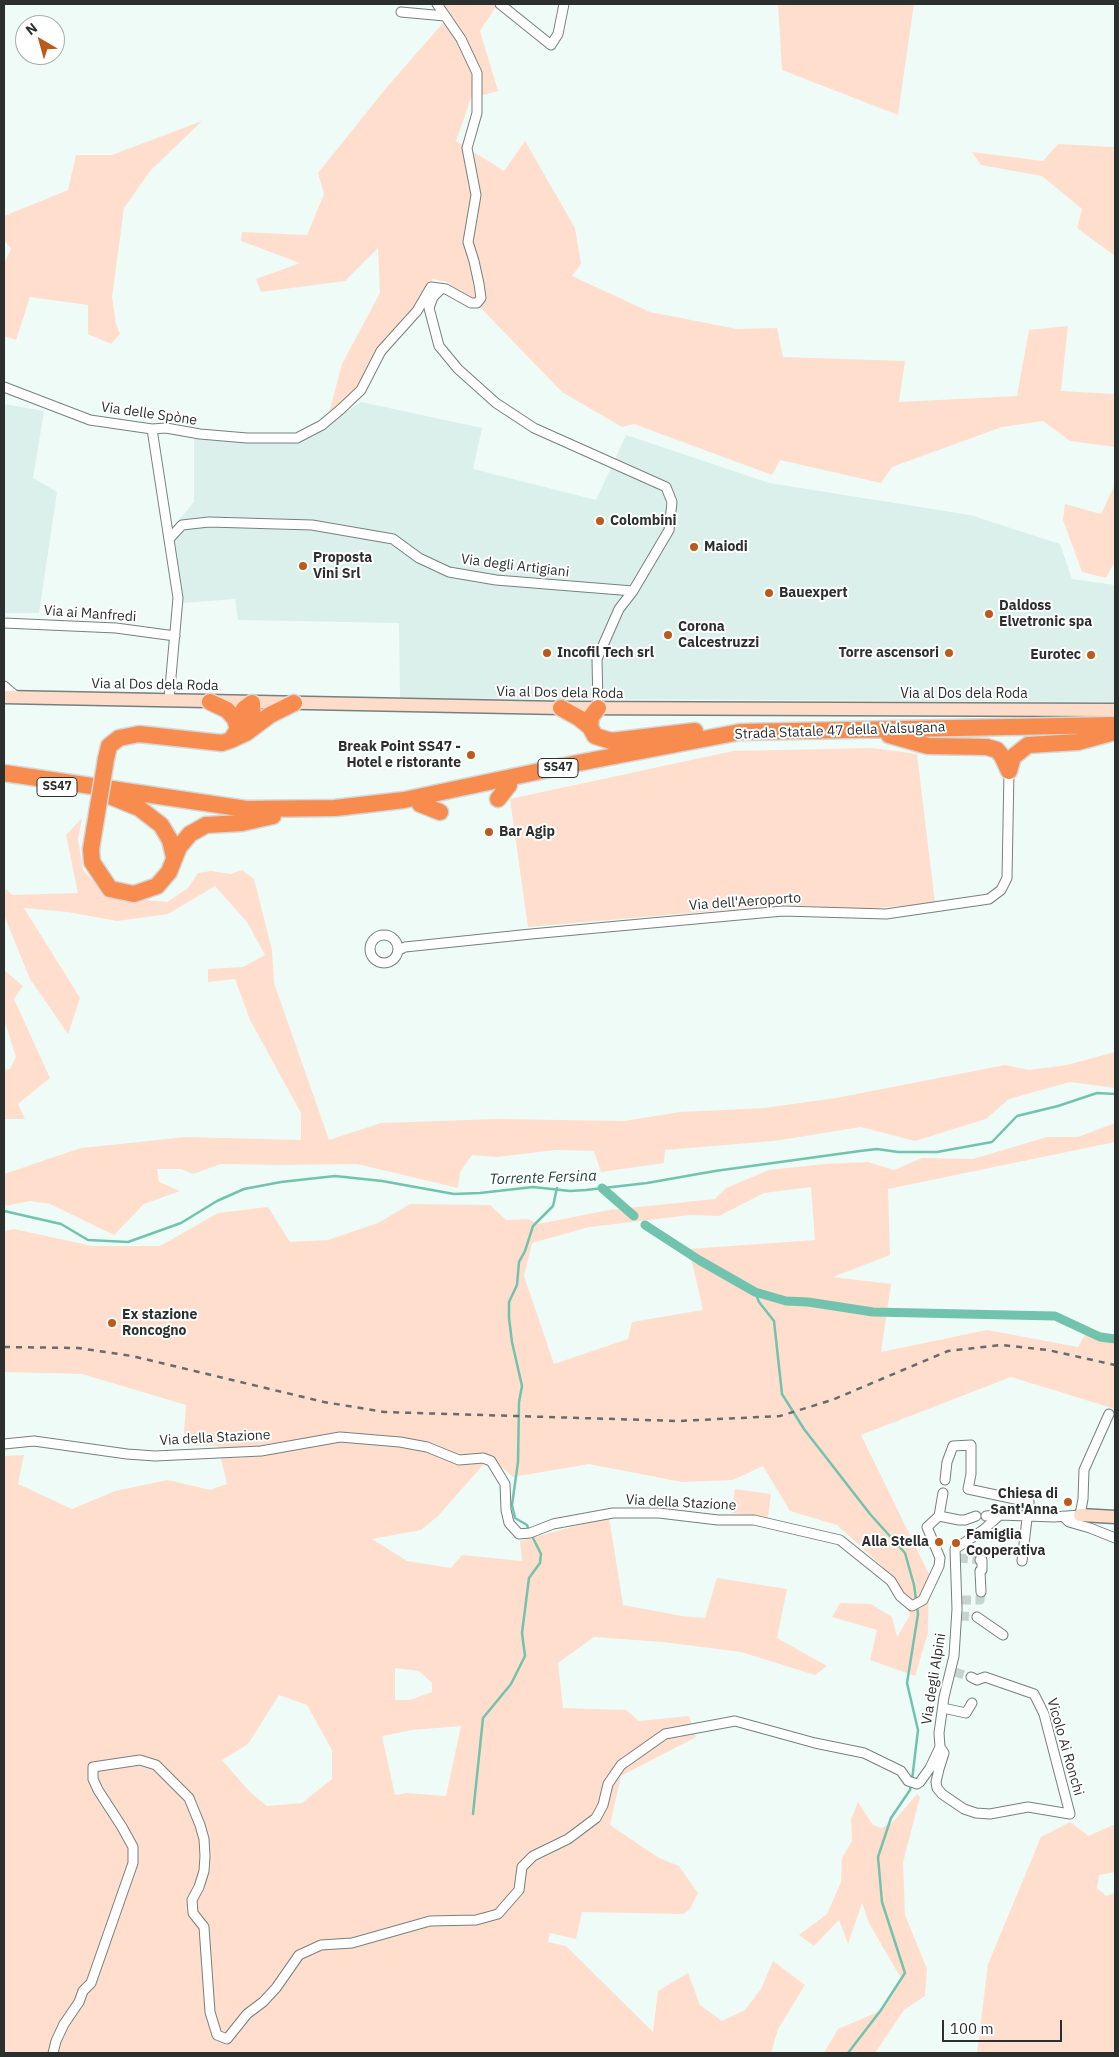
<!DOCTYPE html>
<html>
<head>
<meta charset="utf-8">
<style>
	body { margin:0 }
	#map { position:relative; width:1119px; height:2057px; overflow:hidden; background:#effbf7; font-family:"IBM Plex Sans",sans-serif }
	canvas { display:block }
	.frame { position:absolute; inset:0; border:5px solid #2b302e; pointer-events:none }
	.north { position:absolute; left:15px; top:15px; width:50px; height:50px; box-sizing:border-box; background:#fff; border:1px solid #aaacab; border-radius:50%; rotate:322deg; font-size:14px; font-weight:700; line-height:20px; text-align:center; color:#2b302e }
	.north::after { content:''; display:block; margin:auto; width:18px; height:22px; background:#bb5a1b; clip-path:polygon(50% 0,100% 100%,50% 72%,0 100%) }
	.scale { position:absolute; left:942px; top:2020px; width:120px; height:22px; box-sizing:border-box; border:2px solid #2b302e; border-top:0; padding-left:6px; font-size:15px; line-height:18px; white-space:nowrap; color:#2b302e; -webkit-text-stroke:4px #fff; paint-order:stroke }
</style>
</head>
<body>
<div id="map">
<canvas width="1119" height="2057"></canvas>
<div class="frame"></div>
<div class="north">N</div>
<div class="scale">100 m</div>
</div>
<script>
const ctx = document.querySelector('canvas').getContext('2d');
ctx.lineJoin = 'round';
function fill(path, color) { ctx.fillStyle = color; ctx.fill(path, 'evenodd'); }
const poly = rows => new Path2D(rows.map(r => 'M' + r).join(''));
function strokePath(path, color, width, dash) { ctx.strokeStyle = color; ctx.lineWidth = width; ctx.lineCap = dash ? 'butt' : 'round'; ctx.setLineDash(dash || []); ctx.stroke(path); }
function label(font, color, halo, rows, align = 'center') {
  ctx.font = font + ' "IBM Plex Sans",sans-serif'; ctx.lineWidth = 4; ctx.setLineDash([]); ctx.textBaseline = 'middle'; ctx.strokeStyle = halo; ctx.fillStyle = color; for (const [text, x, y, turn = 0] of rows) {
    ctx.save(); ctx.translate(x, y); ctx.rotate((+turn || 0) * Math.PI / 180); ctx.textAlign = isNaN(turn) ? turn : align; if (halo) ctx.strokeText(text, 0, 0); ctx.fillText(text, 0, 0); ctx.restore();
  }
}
const built = poly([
	[361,402,482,428,473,469,596,500,626,435,769,483,970,515,1060,544,1072,579,1115,585,1115,702,400,698,399,623,238,620,235,599,182,603,173,527,194,502,194,430,301,440],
	[4,404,44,411,33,478,57,492,39,613,4,613]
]);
const green = poly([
	[441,4,497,5,480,31,498,91,471,98,456,141,504,171,525,141,575,228,581,264,572,276,650,312,737,329,777,328,783,357,905,361,899,402,1017,396,1029,330,1068,326,1061,391,1115,394,1115,447,1070,441,1043,421,1002,427,892,467,881,483,780,460,772,475,634,424,622,427,562,392,472,299,447,282,432,279,424,311,353,392,329,413,342,364,380,293,378,248,345,281,261,292,256,279,300,263,241,241,242,232,307,235,324,194,318,173,387,87,449,16],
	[778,4,914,4,898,115,782,70],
	[202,121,150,171,124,208,112,297,116,324,120,334,111,344,88,334,88,305,30,297,16,340,4,336,4,264,11,249,4,240,4,216,68,190,76,155,112,155],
	[1058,144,1115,147,1115,256,1077,228,1082,209,1042,176,981,165,972,152,1043,161],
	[1115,484,1115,561,1106,578,1082,572,1063,520,1065,504,1101,514],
	[872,748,917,754,935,903,866,909,784,905,528,927,510,799,733,751],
	[82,818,78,839,83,870,108,896,167,902,188,888,198,873,211,871,231,874,242,870,254,879,272,950,274,983,329,1140,381,1123,498,1119,624,1121,680,1112,764,1108,836,1098,1005,1065,1029,1070,1067,1065,1115,1052,1115,1088,1070,1082,1009,1099,986,1119,915,1141,861,1127,774,1141,665,1150,664,1163,601,1172,594,1151,556,1150,497,1157,472,1155,460,1172,458,1188,357,1164,279,1165,221,1164,193,1174,181,1169,157,1169,159,1182,180,1191,144,1204,114,1235,50,1204,30,1201,4,1206,4,1174,81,1148,186,1137,301,1140,301,1113,250,1020,235,979,208,982,208,969,243,967,265,955,247,922,215,886,168,914,117,921,68,912,24,908,80,998,68,1034,30,979,4,915,4,888,13,895,78,893,66,835],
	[4,970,23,986,14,999,50,1078,18,1104,25,1119,4,1119,4,1070,10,1069,16,1057,4,1019],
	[1115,1123,1115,1142,888,1189,890,1255,833,1277,891,1284,881,1352,987,1330,1078,1347,1088,1329,1115,1335,1115,1409,1011,1377,861,1435,929,1574,928,1633,915,1676,870,1660,877,1630,832,1617,840,1603,871,1604,892,1617,897,1637,910,1615,881,1565,837,1525,790,1511,763,1466,733,1480,682,1482,589,1464,513,1477,490,1457,438,1516,421,1530,372,1539,407,1561,451,1568,462,1555,522,1561,520,1541,609,1517,623,1605,682,1616,705,1618,717,1578,787,1589,777,1638,827,1666,815,1675,741,1652,663,1642,594,1637,558,1663,563,1708,626,1710,639,1721,689,1716,696,1737,621,1776,610,1825,659,1858,679,1866,698,1893,690,1909,683,1914,582,1912,576,1939,550,1933,548,1942,566,1946,653,2032,658,1991,688,1973,700,2005,722,2021,745,2010,761,1989,773,1961,805,1985,778,2029,771,2053,4,2053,4,1456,24,1455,18,1484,72,1509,115,1491,168,1480,210,1490,227,1484,218,1446,183,1445,186,1405,82,1374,4,1372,4,1231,14,1229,92,1246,160,1246,218,1213,268,1207,290,1242,328,1240,378,1223,410,1204,490,1205,506,1220,528,1219,538,1224,609,1210,715,1199,726,1188,769,1170,825,1164,868,1162,894,1170,922,1158,973,1159,1047,1137,1078,1137],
	[811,1187,815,1240,689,1249,703,1310,632,1322,628,1339,554,1364,524,1276,532,1243,589,1227,691,1215,719,1216,764,1193],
	[395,1668,419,1671,432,1683,432,1692,410,1700,395,1700],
	[279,1695,307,1705,332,1750,332,1779,302,1803,267,1806,249,1791,222,1760,248,1744],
	[461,1726,446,1796,407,1793,395,1795,382,1736,412,1730],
	[735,1489,771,1494,768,1517,732,1513],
	[917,1794,920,1797,903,1862,905,1915,927,1969,925,1996,904,2010,875,2053,824,2053,838,2029,883,2010,902,1980,869,1923,862,1903,848,1944,839,1920,814,1946,799,1935,827,1914,841,1882,842,1858,852,1841,851,1819,858,1802,873,1825,882,1828,893,1822],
	[1070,1822,1089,1836,1115,1824,1115,1872,1099,1875,1097,1888,1106,1896,1115,1893,1115,2053,977,2053,988,1964,1041,1837]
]);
const stream = poly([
	[4,1211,61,1224,88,1240,128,1242,181,1223,217,1201,244,1189,281,1182,335,1176,382,1181,454,1194,480,1193,533,1187,570,1191,586,1190,647,1183,715,1171,860,1151,877,1149,898,1152,937,1152,992,1142,1017,1116,1058,1106,1097,1093,1115,1094],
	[755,1292,759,1302,774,1321,782,1394,804,1429,870,1514,905,1553,914,1585,918,1614,907,1683,918,1730,912,1780],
	[529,1531,527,1525,515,1518,512,1505,518,1462,519,1402,522,1386,512,1342,509,1318,509,1302,517,1285,519,1262,525,1251,533,1226,553,1206,557,1188],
	[473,1814,483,1718,511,1684,525,1656,522,1633,529,1578,540,1563,541,1554,532,1536],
	[848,2053,881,2010,905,1973,882,1902,878,1857,891,1818,910,1790,911,1785]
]);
const canal = poly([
	[602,1188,634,1216],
	[645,1225,699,1260,755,1292,786,1301,808,1302,873,1312,1055,1316,1100,1337,1115,1339]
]);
const streetTunnel = poly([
	[959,1558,980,1560],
	[962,1600,980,1600,981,1592],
	[960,1616,977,1617],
	[955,1672,971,1677]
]);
const street = poly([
	[500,4,551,45,558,34,564,4],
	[401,12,445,16],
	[441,289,433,297,429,308,439,346,458,369,496,403,534,428,666,487,672,502,669,530,633,591,619,609,597,659,598,708],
	[4,387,90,420,152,429,166,428,200,434,247,438,297,438,322,425,341,409,361,390,381,351,417,311,431,287,446,289,471,303,477,303,481,298,479,284,474,261,468,242,476,195,467,148,477,113,477,73,461,39,437,4],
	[152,429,178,598,169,699],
	[170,538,182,525,209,522,312,525,393,539,419,558,449,572,496,580,633,591],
	[4,623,116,628,175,636],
	[4,686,18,698],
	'370 949a14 14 0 1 1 28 0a14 14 0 1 1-28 0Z',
	[399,950,405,947,531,934,783,911,886,914,989,899,1001,890,1007,878,1009,771],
	[4,1444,34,1441,127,1454,155,1456,261,1451,340,1437,400,1442,427,1447,459,1460,483,1458,491,1461,505,1484,506,1510,509,1523,519,1534,530,1533,553,1524,613,1513,659,1513,718,1520,754,1520,840,1540,891,1581,900,1596,912,1606,923,1600,939,1566,940,1558],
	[945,1480,947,1462,953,1446,971,1445,971,1474,968,1489,1029,1502,1022,1561],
	[939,1516,959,1520,965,1520,976,1516],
	[986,1516,1000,1515],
	[1063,1516,1069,1522,1090,1528,1115,1538],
	[940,1558,927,1527,939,1516,943,1493],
	[980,1560,982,1560,982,1570,980,1571,981,1592],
	[977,1617,1003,1635],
	[943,1708,966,1713,972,1703],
	[940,1747,944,1753,939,1769,936,1782,937,1788,942,1794,964,1809,976,1813,990,1814,1028,1807,1070,1814,1044,1714,1034,1694,985,1677,977,1680,971,1677],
	[53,2053,56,2041,64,2024,79,2002,83,1991,91,1983,133,1863,133,1847,122,1827,98,1790,93,1779,93,1767,140,1760,156,1765,189,1798,200,1825,204,1839,205,1856,204,1871,199,1887,192,1900,193,1913,204,1927,210,2012,217,2035,227,2039,247,2014,263,2002,276,1988,299,1955,321,1945,352,1943,430,1921,476,1920,498,1914,519,1890,522,1867,533,1856,568,1839,596,1818,603,1805,608,1784,621,1765,665,1734,735,1721,815,1743,864,1753,901,1771,908,1781,917,1784,920,1782,930,1768,940,1747,939,1733,944,1697,954,1656,957,1609,955,1549,983,1530,1000,1515,1054,1517,1080,1515,1083,1499,1084,1470,1109,1414]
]);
const secondary = poly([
	[4,697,561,708,1115,710],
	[1080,1515,1115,1517]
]);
const highway = poly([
	[210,702,227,710,235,719,238,729],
	[561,708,579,718,590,727,595,736,611,741,695,731],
	[590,727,591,717,598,708],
	[889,735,928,746,987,747,997,750,1002,756,1009,771],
	[231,740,238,729,239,718,244,709,252,703,253,721,246,733],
	[106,759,109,746,119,738,139,734,222,743,231,740,246,733,270,715,294,703],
	[1009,771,1013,757,1028,745,1078,742,1115,732],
	[4,773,246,809,335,808,404,800,578,763,740,732,1115,725],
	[112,797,139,808,161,825,170,840,174,857],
	[498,799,509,785],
	[420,804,440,812],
	[91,849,92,862,110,889,134,894,157,886,169,872,179,847,190,834,206,825,242,823,273,816]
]);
const rail = poly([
	[4,1347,78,1348,132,1356,324,1402,384,1412,679,1421,780,1416,832,1400,948,1351,1001,1345,1048,1350,1115,1365]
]);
const highwayBridge = poly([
	[91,849,106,759]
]);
const markers = [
	[600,521,5,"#bb5a1b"],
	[694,547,5,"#bb5a1b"],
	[303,566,5,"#bb5a1b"],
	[769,593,5,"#bb5a1b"],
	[989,614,5,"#bb5a1b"],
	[668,635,5,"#bb5a1b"],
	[547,653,5,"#bb5a1b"],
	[949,653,5,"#bb5a1b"],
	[1091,655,5,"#bb5a1b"],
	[471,755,5,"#bb5a1b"],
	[489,832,5,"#bb5a1b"],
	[112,1323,5,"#bb5a1b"],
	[1068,1502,5,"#bb5a1b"],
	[939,1542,5,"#bb5a1b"],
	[956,1543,5,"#bb5a1b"]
];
const shields = [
	[558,768,40],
	[57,787,40]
];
const shieldNames = [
	["SS47",558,768],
	["SS47",57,787]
];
const streetNames = [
	["Via delle Spòne",149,414,8],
	["Via degli Artigiani",515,566,7],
	["Via ai Manfredi",90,614,4],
	["Via al Dos dela Roda",155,685,1],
	["Via al Dos dela Roda",560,693,1],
	["Via al Dos dela Roda",964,694],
	["Strada Statale 47 della Valsugana",840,731,-2],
	["Via dell'Aeroporto",745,902,-4],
	["Via della Stazione",215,1438,-3],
	["Via della Stazione",681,1503,3],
	["Via degli Alpini",934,1679,-81],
	["Vicolo Ai Ronchi",1065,1747,74]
];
const poiNames = [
	["Colombini",610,521],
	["Maiodi",704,547],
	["Proposta",313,558],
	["Vini Srl",313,574],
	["Bauexpert",779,593],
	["Daldoss",999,606],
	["Elvetronic spa",999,622],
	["Corona",678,627],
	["Calcestruzzi",678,643],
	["Incofil Tech srl",557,653],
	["Torre ascensori",939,653,"right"],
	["Eurotec",1081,655,"right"],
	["Break Point SS47 -",461,747,"right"],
	["Hotel e ristorante",461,763,"right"],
	["Bar Agip",499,832],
	["Ex stazione",122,1315],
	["Roncogno",122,1331],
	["Chiesa di",1058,1494,"right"],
	["Sant'Anna",1058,1510,"right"],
	["Famiglia",966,1535],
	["Cooperativa",966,1551],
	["Alla Stella",929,1542,"right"]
];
const waterNames = [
	["Torrente Fersina",543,1178,-2]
];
fill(built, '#dbf0ea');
fill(green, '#ffdece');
strokePath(stream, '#72c3ae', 2.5);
strokePath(canal, '#72c3ae', 9);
strokePath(streetTunnel, '#c8d2cf', 9, [9, 4.5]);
strokePath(street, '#76817d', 11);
strokePath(secondary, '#76817d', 15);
strokePath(highway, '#d5d6d5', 19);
strokePath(street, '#fff', 9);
strokePath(secondary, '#fddcca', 12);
strokePath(highway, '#f88b4e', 16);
strokePath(rail, '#656c69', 2.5, [6, 6]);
strokePath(highwayBridge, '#d5d6d5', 19, []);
strokePath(highwayBridge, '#f88b4e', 16);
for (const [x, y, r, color] of markers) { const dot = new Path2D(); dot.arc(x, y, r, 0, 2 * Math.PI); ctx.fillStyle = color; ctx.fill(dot); strokePath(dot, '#fff', 2); }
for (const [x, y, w] of shields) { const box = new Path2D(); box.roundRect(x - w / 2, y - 9.5, w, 19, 4); ctx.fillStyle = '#fff'; ctx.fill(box); strokePath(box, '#2b302e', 1); }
label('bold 12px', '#2b302e', null, shieldNames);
label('14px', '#2b302e', '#fff', streetNames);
label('bold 14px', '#2b302e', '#fff', poiNames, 'left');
label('italic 15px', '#1f443b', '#fff', waterNames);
</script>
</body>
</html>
